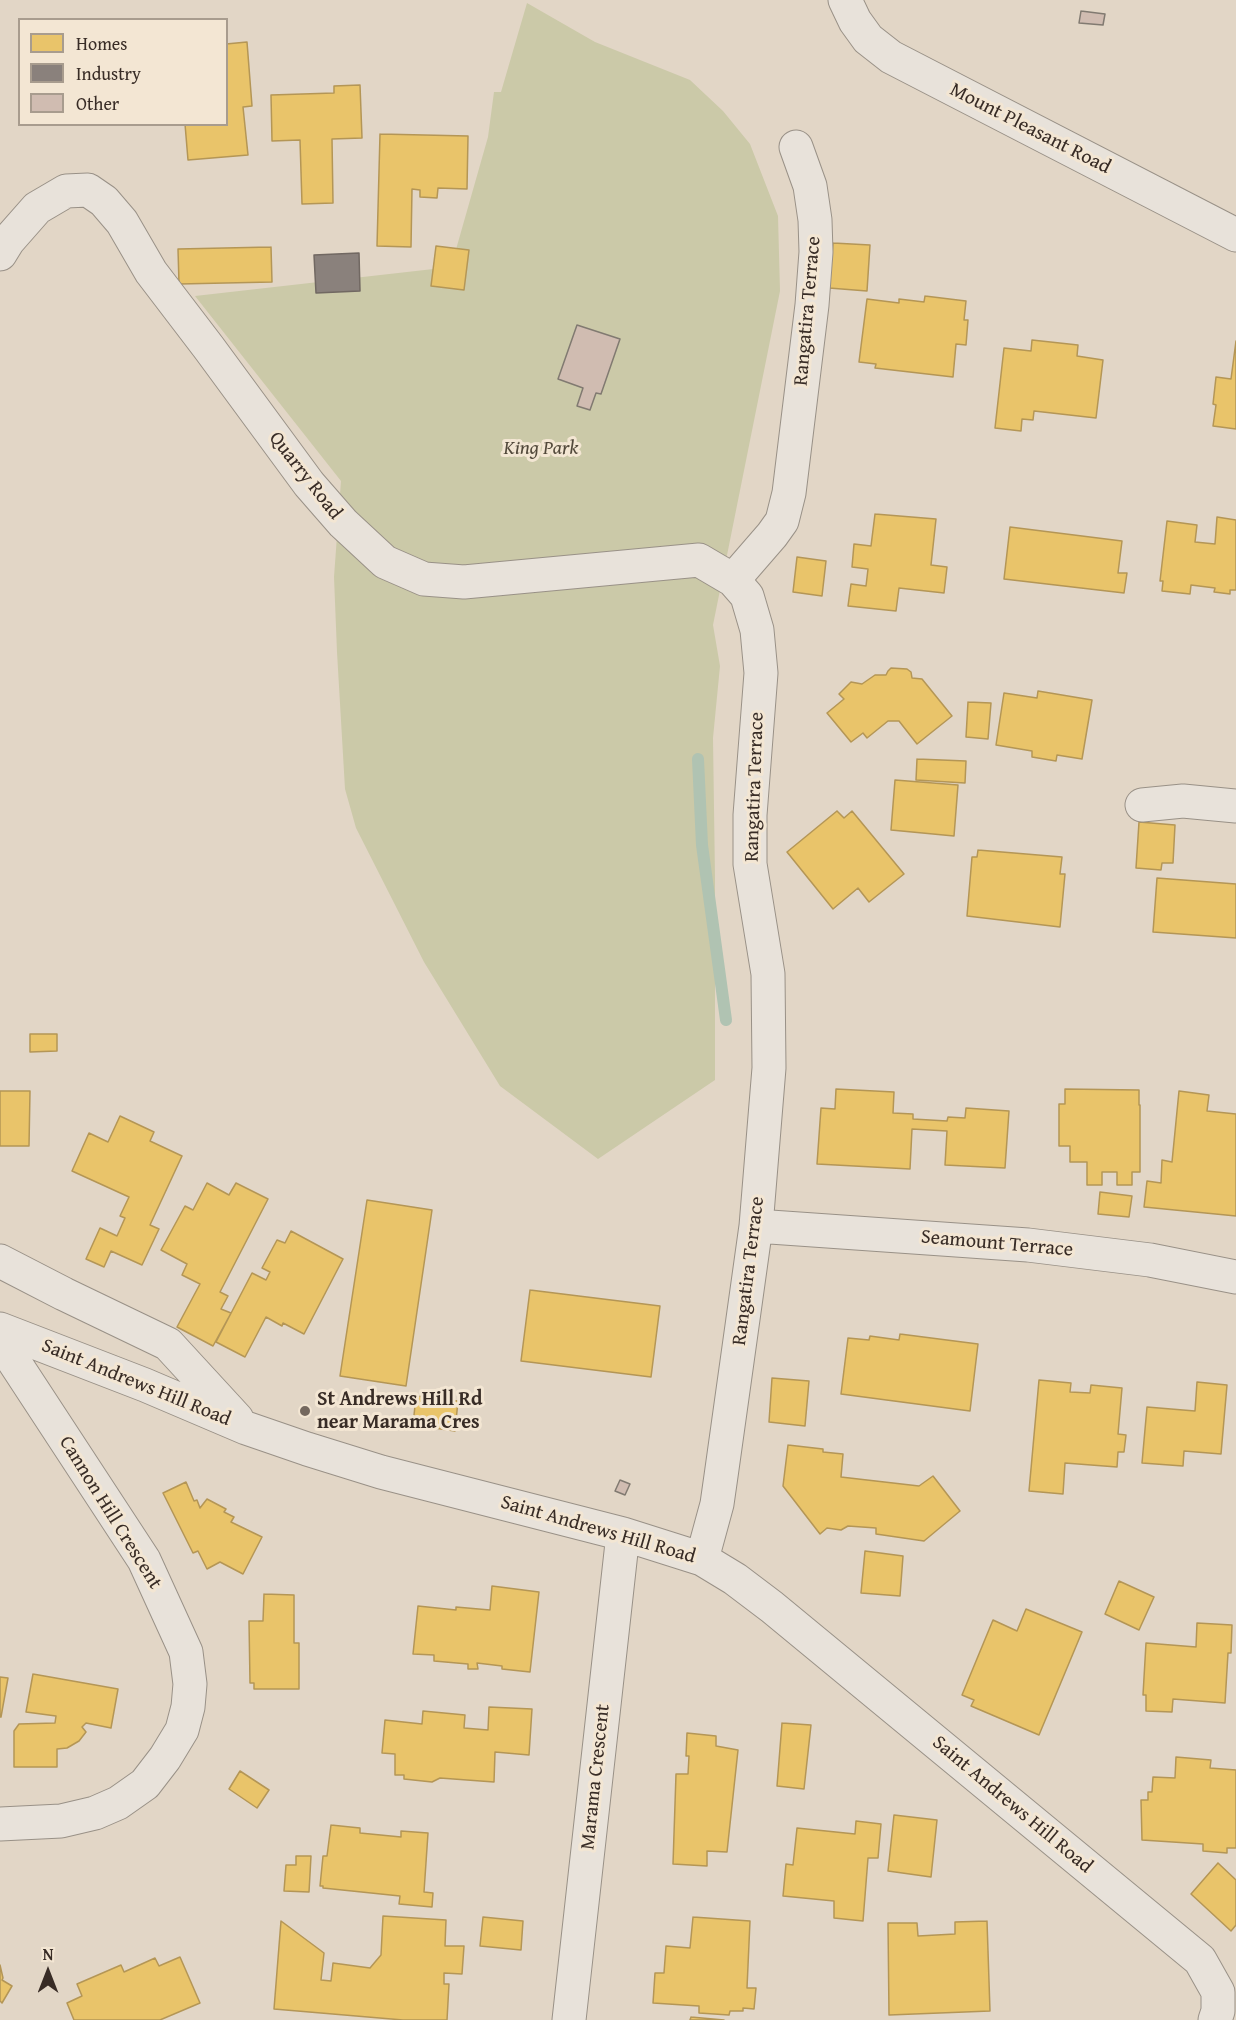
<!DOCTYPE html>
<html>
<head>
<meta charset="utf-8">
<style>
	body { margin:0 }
	#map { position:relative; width:1236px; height:2020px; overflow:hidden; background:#e2d6c6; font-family:"Gentium Book Plus",serif }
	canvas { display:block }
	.legend { position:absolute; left:18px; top:18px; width:210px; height:108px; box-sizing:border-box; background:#f3e6d3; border:2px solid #a89c8e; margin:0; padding:8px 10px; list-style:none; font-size:18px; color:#382c26 }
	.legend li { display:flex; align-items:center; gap:12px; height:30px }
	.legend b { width:30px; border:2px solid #a89c8e }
	.north { position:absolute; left:18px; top:1942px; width:60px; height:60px; -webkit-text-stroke:4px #f3e6d3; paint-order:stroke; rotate:0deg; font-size:16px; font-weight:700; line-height:24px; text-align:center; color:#382c26 }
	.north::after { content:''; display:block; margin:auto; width:21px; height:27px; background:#382c26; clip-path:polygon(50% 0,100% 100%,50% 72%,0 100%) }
</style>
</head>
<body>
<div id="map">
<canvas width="1236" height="2020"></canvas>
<ul class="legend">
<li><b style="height:16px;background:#e9c46a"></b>Homes</li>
<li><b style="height:16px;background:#8a817c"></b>Industry</li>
<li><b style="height:16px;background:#d0bcb1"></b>Other</li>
</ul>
<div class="north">N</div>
</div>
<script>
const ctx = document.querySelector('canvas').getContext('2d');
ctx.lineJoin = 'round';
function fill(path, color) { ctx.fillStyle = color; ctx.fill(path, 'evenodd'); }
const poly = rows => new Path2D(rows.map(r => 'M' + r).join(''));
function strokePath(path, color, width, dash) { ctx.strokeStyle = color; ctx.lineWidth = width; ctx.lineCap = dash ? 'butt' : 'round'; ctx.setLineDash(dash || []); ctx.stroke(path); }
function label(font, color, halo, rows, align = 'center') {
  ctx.font = font + ' "Gentium Book Plus",serif'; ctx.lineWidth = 6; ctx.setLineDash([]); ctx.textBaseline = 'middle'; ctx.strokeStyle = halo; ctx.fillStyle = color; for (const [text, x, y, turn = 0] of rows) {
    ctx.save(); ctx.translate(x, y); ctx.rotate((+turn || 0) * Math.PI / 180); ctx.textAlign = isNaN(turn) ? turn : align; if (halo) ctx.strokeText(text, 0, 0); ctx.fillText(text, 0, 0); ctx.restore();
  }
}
const green = poly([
	[527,3,595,42,690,80,723,111,750,144,778,216,780,291,713,625,720,666,713,738,715,878,715,1080,598,1159,500,1086,424,962,356,828,345,789,337,652,334,577,341,481,195,296,451,267,488,137,494,92,501,92]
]);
const homes = poly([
	[247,42,252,106,243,107,248,155,188,160,185,124,226,124,226,44,247,42],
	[360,85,362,138,332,139,333,203,302,204,300,140,272,141,271,95,334,93,334,86,360,85],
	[380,134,468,136,467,189,438,188,437,198,420,197,420,190,412,189,411,247,377,246,380,134],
	[833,243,870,245,867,291,829,288,833,243],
	[436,246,469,250,464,290,431,286,436,246],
	[271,247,272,282,179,284,178,249,271,247],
	[925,296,966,301,964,320,968,320,966,345,956,344,953,377,875,368,876,364,859,362,867,299,899,303,899,299,924,302,925,296],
	[1032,340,1078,345,1077,356,1103,360,1096,418,1034,411,1033,420,1022,419,1021,431,995,428,1004,348,1031,351,1032,340],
	[1236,341,1236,429,1213,426,1216,405,1213,404,1216,377,1231,379,1236,341],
	[875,514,936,519,931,565,947,567,944,593,899,588,896,611,848,606,851,584,866,586,868,569,852,567,854,544,871,546,875,514],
	[1217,517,1236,520,1236,590,1230,590,1230,594,1214,592,1215,588,1191,585,1190,594,1162,591,1163,581,1160,581,1167,521,1197,525,1195,542,1215,544,1217,517],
	[1010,527,1122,541,1118,573,1127,573,1124,593,1004,579,1010,527],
	[797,557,826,561,822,596,793,592,797,557],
	[891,668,907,669,911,672,912,678,922,679,952,716,917,744,899,721,888,721,867,738,863,733,851,742,827,713,844,699,839,694,851,682,862,684,875,675,886,675,888,671,891,668],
	[1038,691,1092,700,1082,759,1057,755,1056,761,1032,757,1032,751,996,745,1004,693,1037,698,1038,691],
	[968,702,991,703,988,739,966,737,968,702],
	[917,759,966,761,965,783,916,780,917,759],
	[895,780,958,785,954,836,891,830,895,780],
	[837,811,844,818,852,811,904,874,869,902,858,888,833,909,787,852,837,811],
	[1139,822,1175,825,1173,863,1162,863,1161,870,1136,868,1139,822],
	[978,850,1062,857,1060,874,1065,874,1060,927,967,916,972,857,977,857,978,850],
	[1157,878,1236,884,1236,938,1153,932,1157,878],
	[30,1034,57,1034,57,1051,30,1052,30,1034],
	[836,1089,894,1092,893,1113,913,1114,913,1119,947,1121,948,1117,965,1118,966,1108,1009,1111,1005,1168,945,1165,947,1131,912,1129,910,1169,817,1164,821,1108,835,1109,836,1089],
	[1065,1089,1139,1090,1139,1105,1140,1105,1140,1172,1132,1172,1132,1185,1117,1185,1117,1172,1102,1172,1102,1185,1087,1185,1087,1162,1070,1162,1070,1146,1059,1146,1059,1104,1065,1104,1065,1089],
	[0,1091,30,1091,29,1146,0,1146,0,1091],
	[1179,1091,1209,1095,1207,1111,1236,1114,1236,1216,1144,1207,1147,1181,1161,1183,1162,1160,1172,1162,1179,1091],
	[120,1116,154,1132,150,1141,182,1156,150,1225,159,1229,142,1265,111,1251,104,1267,86,1259,100,1228,117,1236,125,1218,120,1216,129,1197,72,1171,89,1133,108,1142,120,1116],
	[207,1183,229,1195,236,1183,268,1199,220,1292,228,1296,221,1309,231,1313,213,1346,177,1327,200,1284,182,1275,187,1264,161,1250,185,1206,193,1210,207,1183],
	[1100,1192,1132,1196,1129,1217,1098,1214,1100,1192],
	[367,1200,432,1210,406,1386,340,1376,367,1200],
	[291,1231,343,1259,304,1334,283,1323,282,1326,266,1317,245,1357,216,1342,252,1273,266,1280,270,1272,262,1268,277,1240,285,1243,291,1231],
	[530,1290,660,1306,651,1377,521,1361,530,1290],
	[900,1334,978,1344,970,1411,841,1394,848,1338,869,1340,870,1336,899,1340,900,1334],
	[772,1378,809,1381,805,1426,769,1422,772,1378],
	[1039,1380,1071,1383,1070,1392,1090,1393,1091,1385,1122,1388,1118,1434,1126,1435,1124,1452,1118,1452,1117,1467,1065,1463,1063,1494,1029,1491,1039,1380],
	[1197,1382,1227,1385,1221,1454,1184,1451,1183,1466,1142,1463,1147,1407,1195,1411,1197,1382],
	[416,1396,458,1401,455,1431,413,1425,416,1396],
	[788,1445,823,1449,823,1452,843,1454,841,1477,919,1486,933,1476,960,1511,924,1541,876,1534,876,1528,848,1526,841,1530,827,1528,820,1534,783,1486,788,1445],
	[186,1482,194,1501,197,1500,200,1508,207,1499,226,1509,224,1512,234,1517,231,1522,262,1537,243,1574,220,1562,207,1569,198,1551,193,1553,163,1493,186,1482],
	[865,1551,903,1556,900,1596,861,1593,865,1551],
	[1119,1581,1154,1597,1139,1630,1105,1614,1119,1581],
	[492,1586,539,1592,530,1672,502,1669,502,1666,477,1663,478,1669,468,1669,468,1664,434,1661,434,1655,413,1654,418,1606,456,1610,456,1607,490,1610,492,1586],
	[264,1594,294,1595,294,1643,299,1643,299,1689,254,1689,254,1683,250,1683,249,1621,263,1621,264,1594],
	[1026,1609,1082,1632,1039,1735,971,1706,974,1700,962,1695,993,1620,1017,1631,1026,1609],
	[1197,1623,1232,1625,1231,1653,1228,1653,1225,1703,1173,1699,1172,1712,1146,1711,1146,1695,1143,1695,1146,1643,1196,1647,1197,1623],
	[33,1674,118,1689,111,1728,86,1723,82,1727,86,1732,79,1741,67,1748,57,1749,57,1767,14,1767,14,1731,19,1724,55,1723,56,1716,26,1712,33,1674],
	[0,1677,8,1678,1,1717,0,1717,0,1677],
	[489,1707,532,1709,529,1755,495,1752,494,1782,440,1778,432,1782,404,1779,404,1775,395,1775,395,1754,382,1753,385,1720,422,1724,423,1711,465,1715,464,1728,488,1730,489,1707],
	[782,1723,811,1725,804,1789,777,1786,782,1723],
	[687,1733,716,1736,716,1746,738,1750,727,1852,707,1851,707,1866,673,1864,676,1774,688,1774,689,1756,686,1756,687,1733],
	[1176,1757,1211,1760,1210,1768,1236,1770,1236,1848,1227,1848,1227,1853,1203,1851,1203,1844,1142,1840,1141,1800,1148,1800,1148,1792,1152,1792,1153,1777,1175,1778,1176,1757],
	[240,1771,269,1790,257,1808,229,1789,240,1771],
	[894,1815,937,1820,931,1877,888,1871,894,1815],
	[856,1821,881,1824,878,1858,868,1858,863,1921,834,1918,834,1901,783,1896,786,1864,793,1865,797,1828,855,1834,856,1821],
	[331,1825,360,1828,360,1833,401,1837,401,1831,428,1833,424,1892,433,1893,432,1907,399,1904,400,1896,323,1888,323,1886,320,1886,323,1856,327,1856,331,1825],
	[296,1856,311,1856,309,1892,284,1891,286,1865,296,1865,296,1856],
	[1218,1863,1236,1880,1236,1925,1231,1931,1191,1894,1218,1863],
	[383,1916,446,1920,445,1946,464,1946,462,1974,444,1973,444,1984,449,1984,447,2020,403,2020,274,2009,281,1921,324,1953,321,1980,331,1981,333,1963,370,1968,381,1955,383,1916],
	[483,1917,523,1921,521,1950,480,1946,483,1917],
	[693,1917,750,1921,747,1988,756,1988,754,2009,743,2008,743,2011,730,2011,729,2015,699,2013,699,2006,653,2003,655,1973,664,1973,666,1946,690,1948,693,1917],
	[987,1921,990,2011,889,2015,888,1923,917,1923,918,1936,955,1934,955,1922,987,1921],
	[180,1957,200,2003,160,2020,74,2020,67,2003,82,1996,77,1984,121,1965,124,1972,155,1958,159,1966,180,1957],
	[0,1965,3,1978,2,1980,12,1986,2,2003,0,2001,0,1965],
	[691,2017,724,2020,690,2020,691,2017]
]);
const industry = poly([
	[359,253,360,291,316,293,314,255,359,253]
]);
const stream = poly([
	[698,759,702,845,726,1020]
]);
const building = poly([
	[1081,11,1105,14,1103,25,1079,23,1081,11],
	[577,325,620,339,601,394,596,393,590,410,577,406,583,388,558,379,577,325],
	[620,1480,630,1484,625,1495,615,1491,620,1480]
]);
const minor = poly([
	[845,0,855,21,868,39,891,57,1236,235],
	[0,254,8,241,37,208,66,191,88,190,104,201,122,222,151,272,209,348,309,484,343,523,385,562,424,579,464,582,699,560,733,580,747,596,757,630,761,673,750,815,750,864,768,974,769,1068,756,1226,721,1476,717,1504,702,1559],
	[733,580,772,535,782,521,789,493,812,305,816,252,815,220,810,186,796,147],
	[1142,805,1183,801,1236,806],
	[756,1226,1028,1245,1150,1260,1236,1277],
	[0,1261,64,1294,168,1344,237,1419],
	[0,1329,145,1385,246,1428,307,1449,381,1472,623,1534,702,1559,735,1579,772,1607,1200,1960,1218,1992,1218,2011,1215,2020],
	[0,1340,144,1560,186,1652,190,1684,188,1707,182,1730,165,1758,145,1784,118,1803,95,1813,61,1821,0,1824],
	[569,2020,623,1534]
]);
const markers = [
	[305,1411,6,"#74685e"]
];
const streetNames = [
	["Mount Pleasant Road",1030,129,27],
	["Rangatira Terrace",808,311,-85],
	["Quarry Road",305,476,52],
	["Rangatira Terrace",755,787,-88],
	["Seamount Terrace",997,1244,5],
	["Rangatira Terrace",749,1271,-83],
	["Saint Andrews Hill Road",136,1383,22],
	["Cannon Hill Crescent",110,1513,58],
	["Saint Andrews Hill Road",598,1530,16],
	["Marama Crescent",596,1777,-84],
	["Saint Andrews Hill Road",1012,1805,40]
];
const parkNames = [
	["King Park",541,449]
];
const poiNames = [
	["St Andrews Hill Rd",317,1400],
	["near Marama Cres",317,1423]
];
fill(green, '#cbc9a8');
fill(homes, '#e9c46a');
strokePath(homes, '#b49656', 1.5);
fill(industry, '#8a817c');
strokePath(industry, '#716862', 1.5);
strokePath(stream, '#b0c3b2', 12);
fill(building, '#d0bcb1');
strokePath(building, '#817a71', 1.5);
strokePath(minor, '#999187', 35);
strokePath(minor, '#e8e2da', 33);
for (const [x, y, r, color] of markers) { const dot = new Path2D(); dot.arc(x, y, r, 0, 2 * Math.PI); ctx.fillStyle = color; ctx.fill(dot); strokePath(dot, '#f3e6d3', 2); }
label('20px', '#382c26', '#f3e6d3', streetNames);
label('italic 20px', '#52493b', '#f3e6d3', parkNames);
label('bold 20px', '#382c26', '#f3e6d3', poiNames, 'left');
</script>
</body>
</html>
